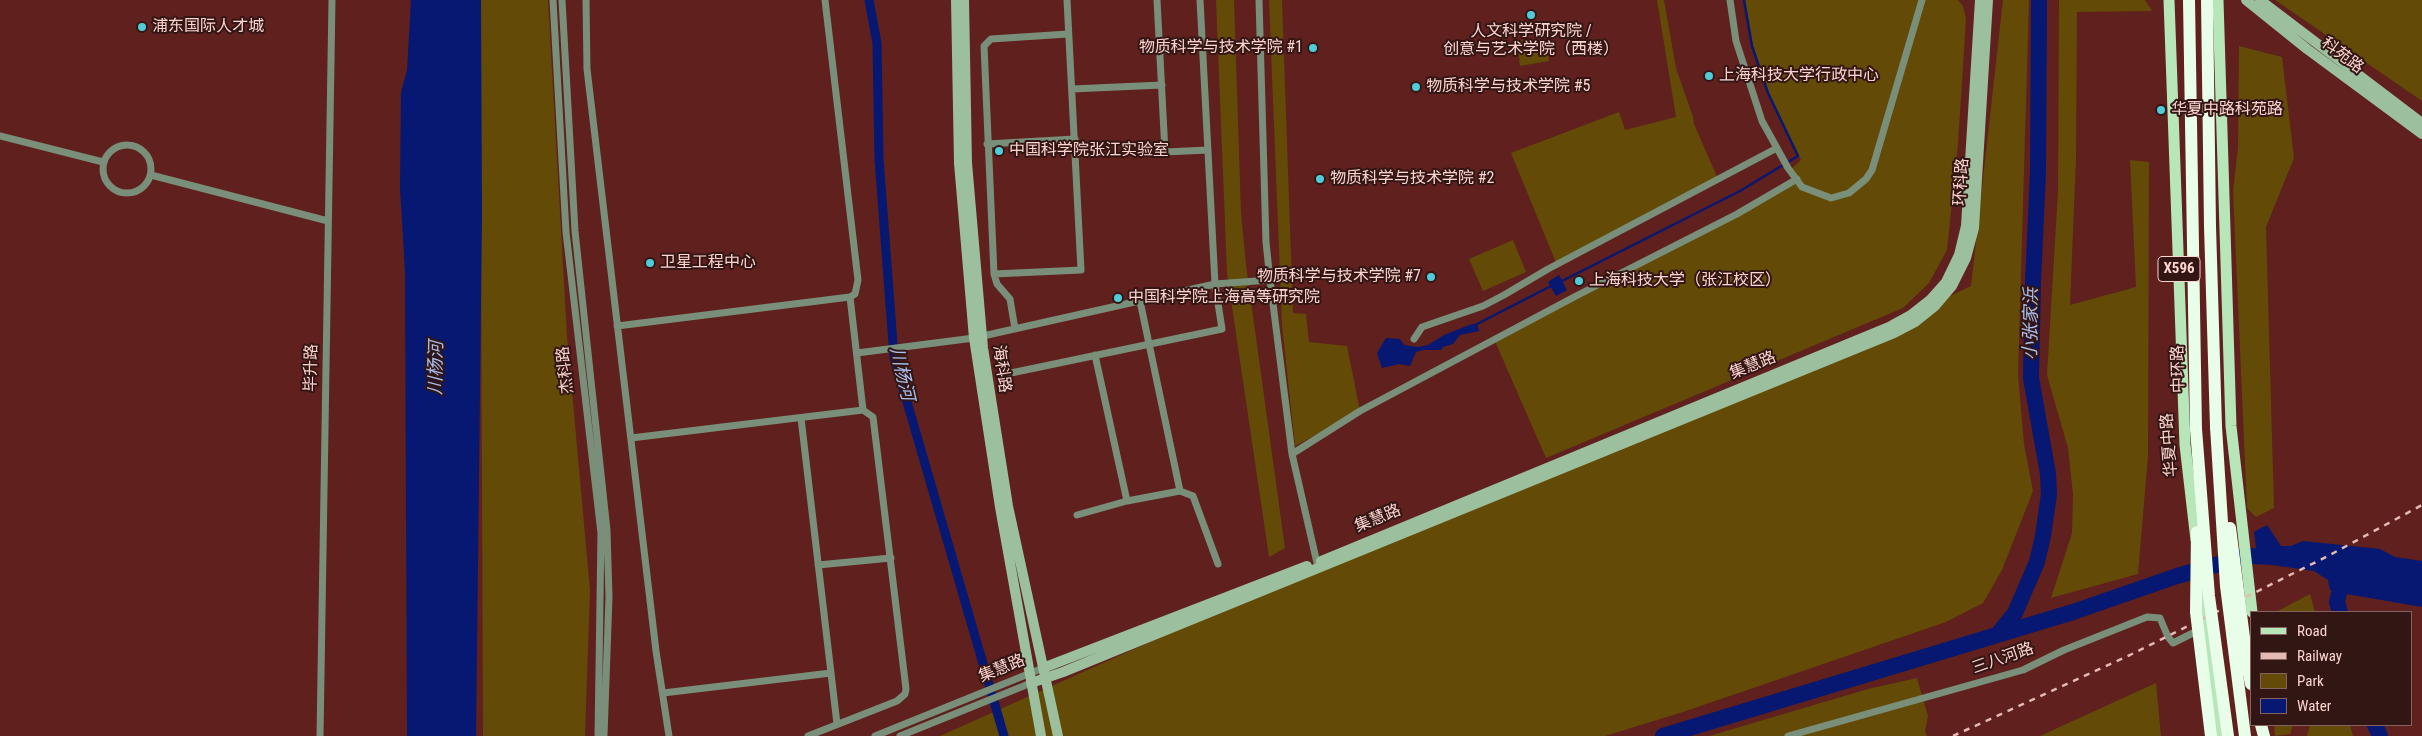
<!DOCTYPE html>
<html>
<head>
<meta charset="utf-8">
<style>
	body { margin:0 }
	#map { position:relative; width:2422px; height:736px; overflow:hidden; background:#5f201e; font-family:"Roboto Condensed",sans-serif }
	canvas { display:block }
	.legend { position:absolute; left:2250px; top:611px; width:162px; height:115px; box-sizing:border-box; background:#321614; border:1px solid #83625f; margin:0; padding:6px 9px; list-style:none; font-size:15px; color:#fdd4cf }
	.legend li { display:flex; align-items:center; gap:10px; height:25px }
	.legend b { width:25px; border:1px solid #83625f }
</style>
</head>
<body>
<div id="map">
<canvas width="2422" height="736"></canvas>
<ul class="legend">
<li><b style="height:6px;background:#b7e6b8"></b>Road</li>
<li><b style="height:6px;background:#e5b9b4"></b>Railway</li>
<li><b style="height:14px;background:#634a07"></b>Park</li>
<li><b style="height:14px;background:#061871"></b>Water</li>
</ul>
</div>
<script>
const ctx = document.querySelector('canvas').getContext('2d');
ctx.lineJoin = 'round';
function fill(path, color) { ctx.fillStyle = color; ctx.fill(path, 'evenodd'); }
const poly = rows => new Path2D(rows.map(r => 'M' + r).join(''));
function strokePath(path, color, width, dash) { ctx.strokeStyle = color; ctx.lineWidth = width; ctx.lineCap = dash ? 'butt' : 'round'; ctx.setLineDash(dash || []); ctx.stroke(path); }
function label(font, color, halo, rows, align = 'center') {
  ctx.font = font + ' "Roboto Condensed","Noto Sans SC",sans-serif'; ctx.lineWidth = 4; ctx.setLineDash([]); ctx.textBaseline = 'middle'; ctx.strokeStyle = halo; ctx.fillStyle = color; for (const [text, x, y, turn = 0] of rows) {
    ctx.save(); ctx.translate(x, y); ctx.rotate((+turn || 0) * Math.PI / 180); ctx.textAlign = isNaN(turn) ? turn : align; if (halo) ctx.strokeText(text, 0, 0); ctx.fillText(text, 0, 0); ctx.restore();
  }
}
const green = poly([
	[480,0,548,0,567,336,590,590,585,736,483,736],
	[1216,0,1234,0,1241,213,1246,265,1285,548,1269,557,1227,273],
	[1269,0,1282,0,1293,313,1306,314,1309,342,1347,346,1360,411,1295,446,1282,325],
	[1657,0,1664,0,1676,68,1693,117,1694,124,1718,179,1557,265,1511,153,1619,112,1625,130,1676,117],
	[1744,0,1958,0,1963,6,1966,19,1958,144,1947,250,1929,283,1903,308,1546,458,1494,339,1797,179,1790,170,1801,160,1768,93,1753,48],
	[2003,0,2029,0,2018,375,2024,444,2033,491,2002,570,1983,603,1946,622,1683,712,1605,736,940,736,1273,587,1749,393,1971,286],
	[2059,0,2145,0,2152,11,2077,12,2076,159,2070,305,2136,287,2130,160,2149,162,2148,456,2138,574,2051,598,2072,533,2073,494,2068,448,2047,375,2058,191],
	[2275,0,2422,0,2422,102,2422,101],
	[1517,40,1547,42,1549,61,1520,66],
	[2239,46,2282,57,2294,158,2266,227,2274,508,2256,517,2247,508,2233,191,2238,148],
	[1513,240,1526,272,1483,291,1469,259],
	[2310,594,2315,612,2276,612],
	[1917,678,1928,716,1925,731,1927,736,1709,736,1868,689],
	[2156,683,2161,736,2040,736],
	[2274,725,2293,725,2290,734,2275,736],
	[2310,725,2350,725,2353,736,2307,736]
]);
const water = poly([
	[411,0,481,0,482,215,476,736,407,736,405,272,400,188,401,92,407,70],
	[1559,275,1567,290,1556,296,1548,282],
	[1472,324,1477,324,1479,331,1460,335,1453,344,1443,347,1441,350,1423,350,1416,352,1410,366,1399,364,1382,368,1377,353,1386,338,1400,339,1404,345,1418,347,1428,345,1444,335],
	[2267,525,2281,546,2291,546,2303,541,2380,549,2395,557,2422,561,2422,607,2335,592,2330,590,2328,580,2314,571,2258,563,2254,532]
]);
const stream = poly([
	[1560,282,1740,191,1798,156,1768,93,1752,46,1744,0],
	[1477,324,1553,285]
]);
const canal = poly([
	[869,0,877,43,879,159,894,357,1004,736]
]);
const river = poly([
	[2340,612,2337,602,2344,572],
	[1997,635,2015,613,2037,562,2043,536,2049,494,2048,474,2031,378,2033,281,2038,173,2039,0],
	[2375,725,2380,736],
	[1663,736,2073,612,2177,576,2247,556,2279,557]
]);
const street = poly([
	[553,0,566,232,601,533,598,736],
	[562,0,575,231,607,530,609,597,604,736],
	[586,0,587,69,656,651,669,736],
	[1157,0,1165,152,1208,150],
	[1259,0,1266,242,1270,280,1292,454,1317,563],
	[1730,0,1736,41,1762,121,1788,168,1802,187,1831,198,1849,193,1866,179,1872,170,1922,0],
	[1072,89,1162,85],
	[0,136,103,162],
	[987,144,1075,139],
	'103 169a24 24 0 1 1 48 0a24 24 0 1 1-48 0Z',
	[151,175,328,221],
	[994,274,1081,270,1067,0],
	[850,297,863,410],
	[1140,301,1180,491],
	[617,326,850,297,855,294,858,280,825,0],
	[1015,329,1010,299,997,284,994,274,984,46,991,39,1068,34],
	[1414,339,1422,327,1483,306,1504,295,1548,269,1777,148],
	[857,353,974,338,1215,284,1270,280],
	[1095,355,1127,501],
	[1011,373,1222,329,1215,284,1200,0],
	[801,418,837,724],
	[631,438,863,410,873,417,906,689,905,694,897,701,808,736],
	[1292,454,1360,411,1576,296,1737,214,1797,179],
	[1077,515,1127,501,1180,491,1193,496,1218,564],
	[818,565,891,558],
	[663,693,831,673],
	[320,736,332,0],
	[875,736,1043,668],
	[900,736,1031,683],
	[1788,736,2023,670,2064,650,2147,617,2160,618,2168,637,2173,643,2199,630]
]);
const secondary = poly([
	[956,0,959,163,974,338,1000,507,1041,736],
	[964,0,967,163,983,348,1008,506,1058,736],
	[2246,0,2307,49,2422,134],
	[2260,0,2422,123],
	[1321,561,1891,326,1911,315,1930,300,1946,282,1959,255,1966,226,1980,0],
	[1043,668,1307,566],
	[1031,683,1063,672,1894,333,1915,322,1935,306,1952,286,1966,258,1974,228,1988,0]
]);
const primary = poly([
	[2169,0,2185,445,2196,540],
	[2218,0,2231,426,2252,612],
	[2203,590,2219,736]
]);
const highway = poly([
	[2189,0,2196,429],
	[2207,0,2210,226,2216,427],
	[2248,669,2251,684],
	[2261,725,2264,736]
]);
const rail = poly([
	[1953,736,2130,655,2328,556,2422,505]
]);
const highwayBridge = poly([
	[2216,427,2226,586,2245,736],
	[2196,429,2209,596,2228,736],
	[2230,528,2248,669],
	[2197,532,2196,612,2211,736]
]);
const markers = [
	[1531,15,5,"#52cbd9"],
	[142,27,5,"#52cbd9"],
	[1313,48,5,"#52cbd9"],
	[1709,76,5,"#52cbd9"],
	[1416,87,5,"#52cbd9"],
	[2161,110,5,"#52cbd9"],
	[999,151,5,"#52cbd9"],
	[1320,179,5,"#52cbd9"],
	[650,263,5,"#52cbd9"],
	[1431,277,5,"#52cbd9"],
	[1579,281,5,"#52cbd9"],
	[1118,298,5,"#52cbd9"]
];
const shields = [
	[2179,269,42]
];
const shieldNames = [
	["X596",2179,269]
];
const poiNames = [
	["浦东国际人才城",152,27],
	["人文科学研究院 /",1531,32,"center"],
	["创意与艺术学院（西楼）",1531,50,"center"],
	["物质科学与技术学院 #1",1303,48,"right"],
	["上海科技大学行政中心",1719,76],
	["物质科学与技术学院 #5",1426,87],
	["华夏中路科苑路",2171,110],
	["中国科学院张江实验室",1009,151],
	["物质科学与技术学院 #2",1330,179],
	["卫星工程中心",660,263],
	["物质科学与技术学院 #7",1421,277,"right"],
	["上海科技大学（张江校区）",1589,281],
	["中国科学院上海高等研究院",1128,298]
];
const streetNames = [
	["科苑路",2342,56,37],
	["环科路",1962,182,-86],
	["集慧路",1753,366,-22],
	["毕升路",312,368,-89],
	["海科路",1001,369,82],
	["中环路",2179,369,-91],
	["杰科路",566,370,-96],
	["华夏中路",2170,445,-94],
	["集慧路",1378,519,-22],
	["三八河路",2003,659,-19],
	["集慧路",1002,669,-22]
];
const waterNames = [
	["小张家浜",2032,324,-89],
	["川杨河",437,368,-89],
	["川杨河",901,374,77]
];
fill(green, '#634a07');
fill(water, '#061871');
strokePath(stream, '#061871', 2.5);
strokePath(canal, '#061871', 9);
strokePath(river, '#061871', 16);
strokePath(street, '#798f79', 7);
strokePath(secondary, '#9cc09d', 10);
strokePath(primary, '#b7e6b8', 11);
strokePath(highway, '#e8fee8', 12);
strokePath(rail, '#e5b9b4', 2.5, [6, 6]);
strokePath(highwayBridge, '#e8fee8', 12);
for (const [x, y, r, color] of markers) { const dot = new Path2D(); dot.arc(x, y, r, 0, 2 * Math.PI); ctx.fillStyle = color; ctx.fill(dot); strokePath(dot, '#321614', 2); }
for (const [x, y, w] of shields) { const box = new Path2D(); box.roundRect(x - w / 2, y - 12.5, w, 25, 4); ctx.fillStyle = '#321614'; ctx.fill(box); strokePath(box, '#fdd4cf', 1); }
label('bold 15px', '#fdd4cf', null, shieldNames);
label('16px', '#fdd4cf', '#321614', poiNames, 'left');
label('16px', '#fdd4cf', '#321614', streetNames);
label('italic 18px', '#aac0f0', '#321614', waterNames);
</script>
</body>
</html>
